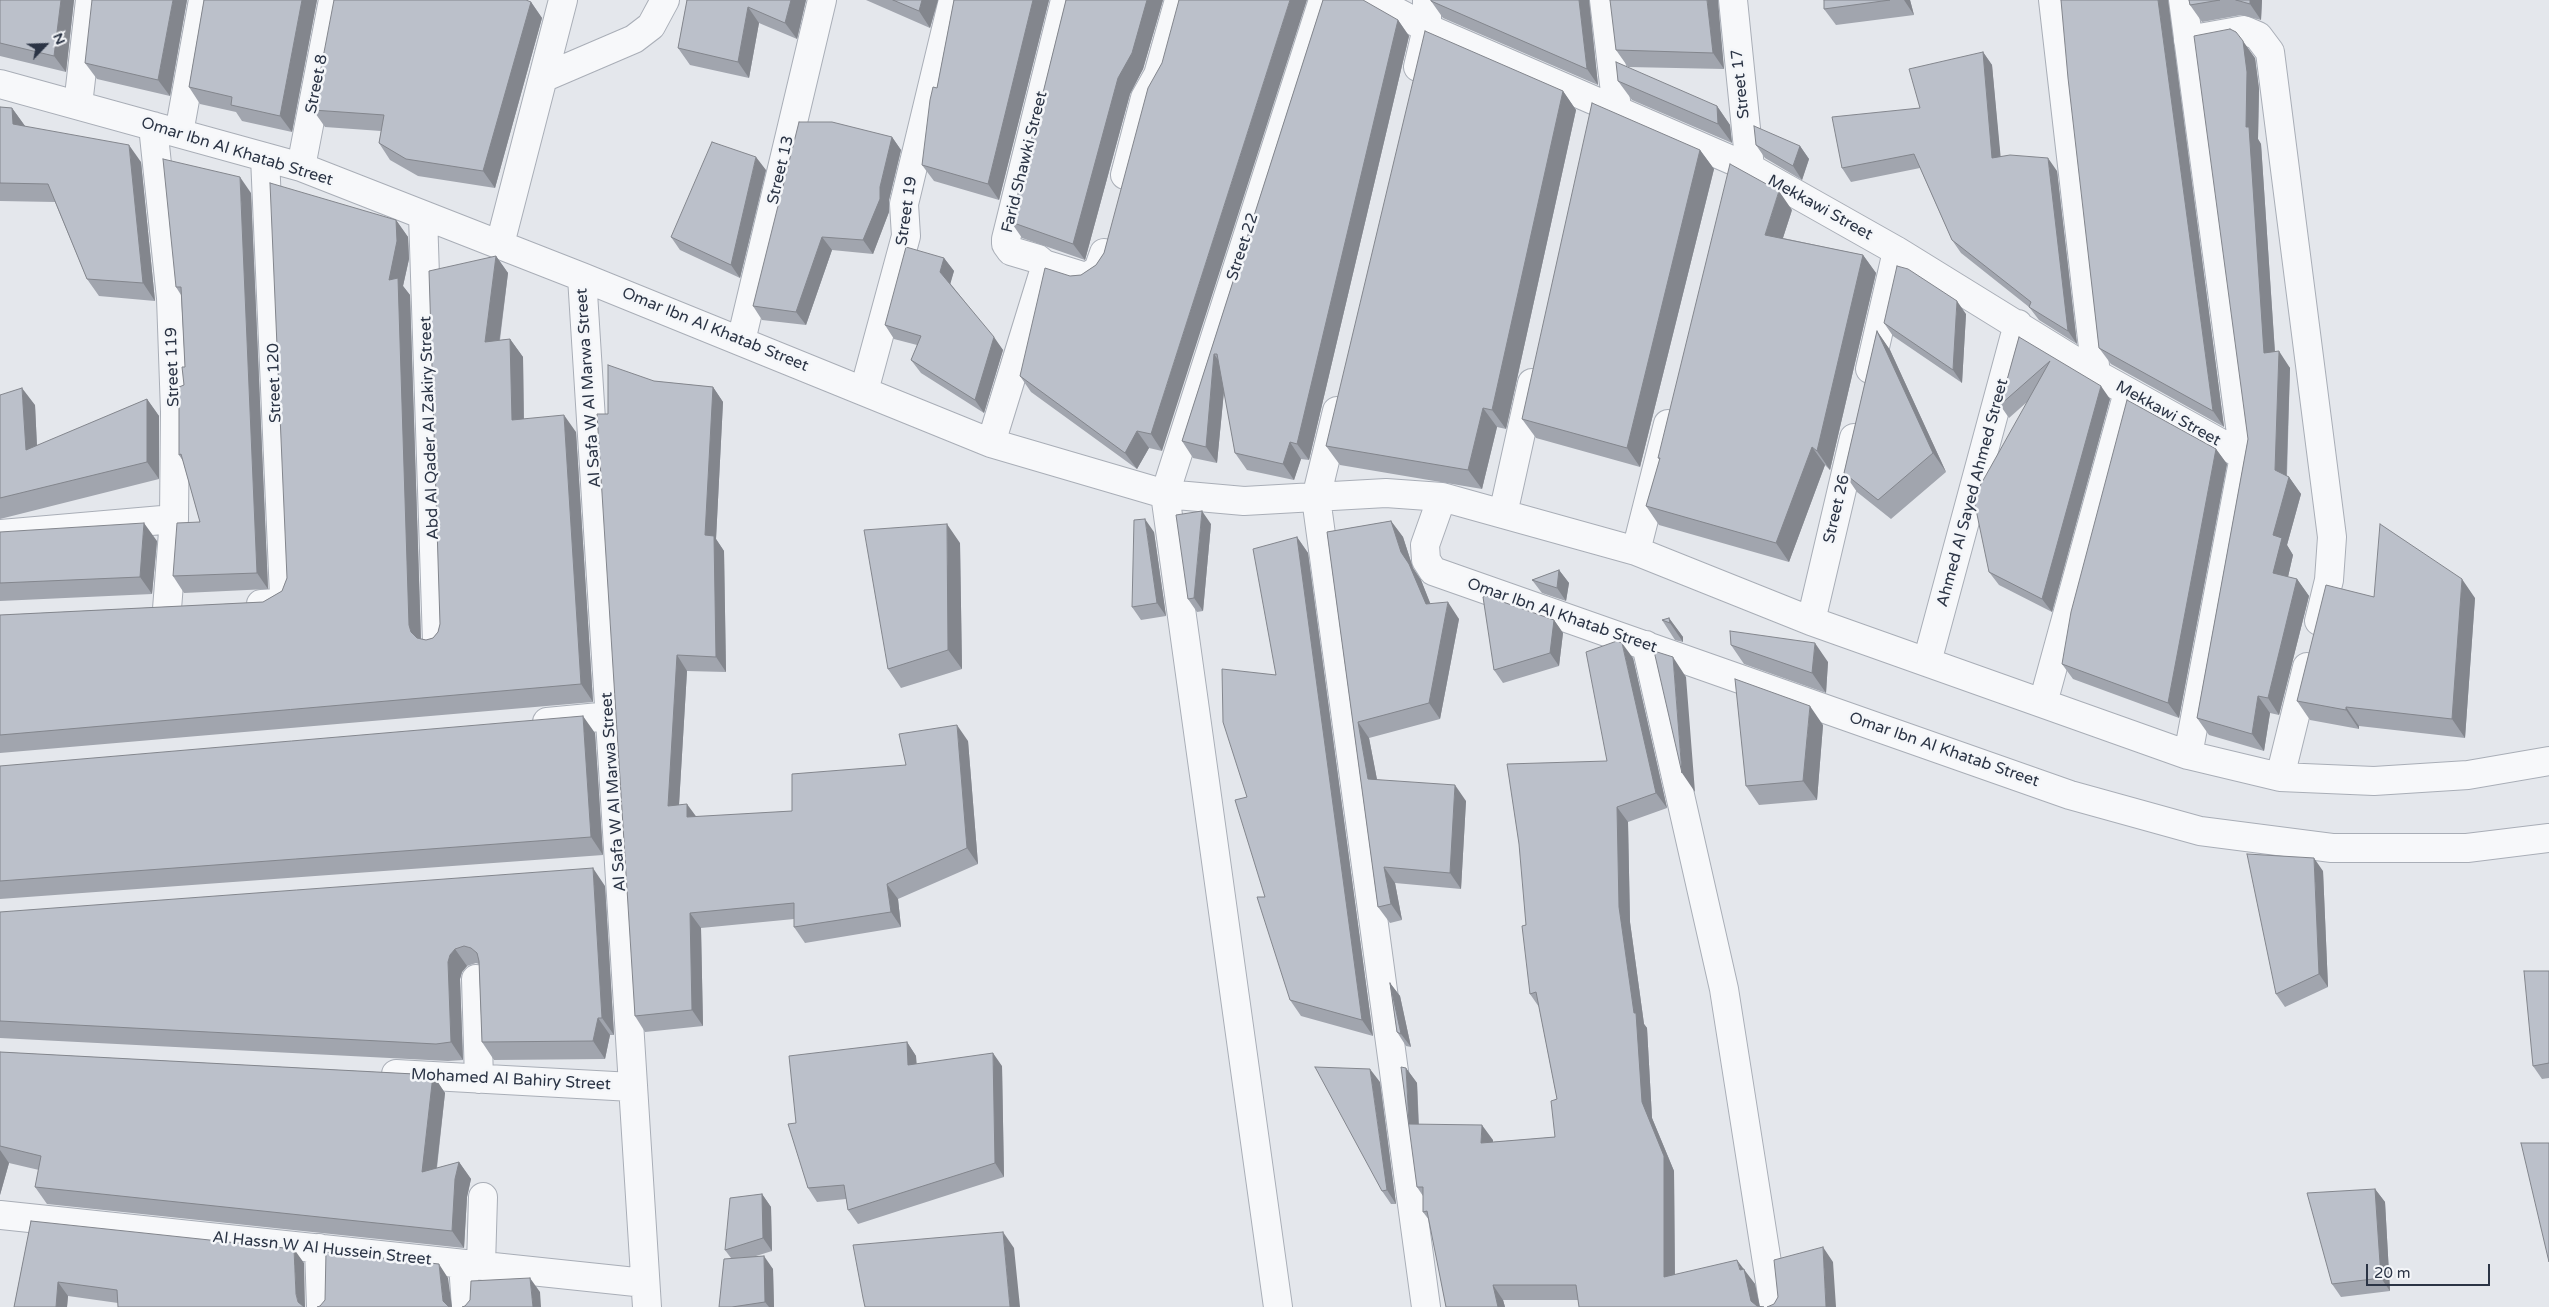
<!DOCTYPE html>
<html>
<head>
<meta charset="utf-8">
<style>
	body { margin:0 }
	#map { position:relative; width:2549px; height:1307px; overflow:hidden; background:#e4e7ec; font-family:"Varela Round",sans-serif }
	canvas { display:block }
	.north { position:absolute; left:20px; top:20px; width:50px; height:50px; -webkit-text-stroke:4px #f4f6f9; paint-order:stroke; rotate:66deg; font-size:14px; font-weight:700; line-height:20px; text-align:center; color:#2b3445 }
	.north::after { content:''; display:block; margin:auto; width:18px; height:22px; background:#2b3445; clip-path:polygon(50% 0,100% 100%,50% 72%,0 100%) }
	.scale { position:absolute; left:2366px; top:1264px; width:124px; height:22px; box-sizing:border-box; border:2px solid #2b3445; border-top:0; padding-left:6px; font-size:15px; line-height:18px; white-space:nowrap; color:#2b3445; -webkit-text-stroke:4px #f4f6f9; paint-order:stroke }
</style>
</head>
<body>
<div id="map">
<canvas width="2549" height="1307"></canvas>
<div class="north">N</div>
<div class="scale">20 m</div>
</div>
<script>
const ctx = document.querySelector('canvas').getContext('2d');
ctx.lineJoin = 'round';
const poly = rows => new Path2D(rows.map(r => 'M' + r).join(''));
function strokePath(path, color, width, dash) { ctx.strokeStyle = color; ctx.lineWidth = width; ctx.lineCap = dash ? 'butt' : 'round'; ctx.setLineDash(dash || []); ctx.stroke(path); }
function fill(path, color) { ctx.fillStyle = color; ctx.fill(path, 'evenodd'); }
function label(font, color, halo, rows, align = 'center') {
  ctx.font = font + ' "Varela Round",sans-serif'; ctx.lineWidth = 5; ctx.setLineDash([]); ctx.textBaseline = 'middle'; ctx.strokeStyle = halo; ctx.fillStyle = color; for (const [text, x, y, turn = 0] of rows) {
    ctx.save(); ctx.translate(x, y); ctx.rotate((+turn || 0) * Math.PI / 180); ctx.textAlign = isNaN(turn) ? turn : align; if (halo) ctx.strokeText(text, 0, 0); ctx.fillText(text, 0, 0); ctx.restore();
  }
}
const minor = poly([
	[1374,0,1427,28,1750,168,1897,251,2096,374,2244,456],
	[1604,0,1617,109],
	[1733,0,1750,168],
	[2053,0,2096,374],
	[2183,0,2244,456,2188,755],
	[2188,40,2244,30,2258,36,2270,52,2332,537,2329,580,2319,621],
	[1418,67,1427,28,1427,0],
	[543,78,634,39,651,26,665,0],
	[0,84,301,167,582,277,991,443,1165,494,1244,501,1386,493,1442,497,1636,551,1811,621,2188,755,2280,777,2374,781,2468,775,2549,761],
	[78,105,90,0],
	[153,126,171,298,175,412,174,519,167,609],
	[179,133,203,0],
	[301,167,333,0],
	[1125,175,1145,98,1158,75,1179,0],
	[423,215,437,642],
	[500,244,563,0],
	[1044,264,1086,277,1098,270,1104,253],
	[582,277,647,1307],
	[741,341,822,0],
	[1870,369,1897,251],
	[864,391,906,236,904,204,953,0],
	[1337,411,1316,498,1426,1307],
	[991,443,1044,271,1044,264,1038,259,1011,251,1006,244,1006,239,1065,0],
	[1442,497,1425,545,1426,560,1433,571,2070,795,2200,831,2332,848,2467,848,2549,838],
	[1503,514,1532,383],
	[0,534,174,519],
	[1636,551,1668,424],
	[261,604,277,603,284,596,265,157],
	[1811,621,1854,438],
	[1646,645,1724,989,1774,1307],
	[1927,662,2018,324],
	[2043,703,2128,392],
	[547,722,610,716],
	[2280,777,2307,667],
	[476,979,479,1079],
	[396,1074,632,1087],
	[0,1215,645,1283],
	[319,1248,321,1307],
	[463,1264,466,1307],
	[481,1265,483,1197],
	[1278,1307,1165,494,1323,0]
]);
const wall = poly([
	[0,0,74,0,66,72,0,56],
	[187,0,170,96,97,79,85,63],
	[204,0,317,0,292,132,242,121,236,112,200,104,189,87],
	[687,0,806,0,797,39,759,23,749,78,690,65,678,48],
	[866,0,938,0,930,28],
	[954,0,1049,0,999,200,934,181,922,165],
	[1066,0,1163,0,1143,69,1130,94,1085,260,1022,238,1011,222],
	[1323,0,1398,20,1409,36,1309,460,1301,459,1294,480,1247,470,1235,453,1224,390,1217,463,1193,458,1182,441],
	[1431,0,1589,0,1598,85,1443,18,1431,1],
	[1824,0,1910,0,1914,15,1836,25,1824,9],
	[2061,0,2168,0,2224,427,2111,364,2099,348],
	[2189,0,2262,0,2261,20,2241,15,2202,22,2190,5],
	[531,2,542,18,495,188,418,176,390,160,379,143,381,131,325,127,313,110],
	[1717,2,1724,69,1628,67,1616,50],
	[1983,52,1992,65,2000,156,2057,171,2077,344,2039,320,2029,307,1961,253,1952,240,1920,168,1851,182,1842,168,1920,108],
	[2255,58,2259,89,2258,139,2261,144,2275,352,2290,368,2287,476,2289,477,2301,494,2287,545,2293,555,2288,577,2297,579,2309,596,2279,715,2270,713,2264,751,2209,735,2197,718,2248,439],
	[1162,63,1162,451,1149,448,1137,469,1031,392,1020,376,1070,276,1081,275,1096,265,1104,253],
	[1618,81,1717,106,1730,125,1732,143,1632,100],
	[1563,91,1576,110,1506,429,1497,427,1482,489,1340,465,1326,446],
	[0,107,12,108,25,126,141,162,155,301,99,296,87,279,55,202,0,201],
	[892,137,901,150,889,200,889,212,873,254,832,250,806,325,762,320,753,306],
	[1756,145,1800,146,1809,159,1802,180,1765,158],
	[1700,150,1714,169,1640,467,1536,438,1522,419],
	[766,170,740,278,680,250,671,237],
	[251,193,268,589,184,593,173,576,200,522,183,461,179,455,185,367,181,295,176,287],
	[1792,210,1783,238,1863,255,1876,273,1830,470,1825,465,1789,562,1659,525,1646,506,1660,460,1658,458],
	[396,220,408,237,409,259,403,286,410,295,421,639,426,640,433,638,438,632,440,624,496,256,508,273,500,340,510,339,523,357,524,419,576,432,593,702,0,753,0,615,263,602,282,591,287,578],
	[944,258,954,271,950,283,1003,350,984,413,921,373,911,360,917,345,894,339,885,325],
	[1966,314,1962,383,1893,336,1884,323],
	[1877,331,1890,350,1946,472,1891,519,1857,492,1844,473],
	[2019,337,2110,399,2052,612,1999,585,1989,572,2027,402,2009,418,2000,405],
	[654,381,713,387,723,402,716,539,724,551,726,672,687,671,679,805,696,817,792,811,968,741,978,864,898,899,901,927,805,943,794,927,794,919,701,928,703,1026,645,1032,635,1016,608,414],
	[0,395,35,405,37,446,147,399,159,416,159,479,0,519],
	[2216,449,2227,464,2179,718,2073,679,2062,664],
	[1391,521,1403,537,1413,568,1421,580,1430,604,1459,619,1440,719,1369,738,1377,780,1466,801,1461,889,1395,883,1402,920,1390,923,1378,907,1327,532],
	[1211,524,1203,611,1197,612,1188,599],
	[0,532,157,541,152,594,0,601],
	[1154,532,1166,616,1141,620,1132,607],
	[1297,537,1308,553,1373,1036,1301,1016,1290,1000,1265,897,1247,797,1276,675],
	[960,543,962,669,901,688,888,669],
	[1559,570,1569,583,1566,601,1542,593,1532,580],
	[2374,597,2475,598,2465,738,2359,726,2359,729,2310,720,2297,701],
	[1669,618,1683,637,1683,642,1675,640,1662,620],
	[1554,620,1563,633,1559,666,1503,683,1494,670],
	[1731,645,1828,662,1826,693,1744,664],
	[1633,658,1667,808,1628,822,1630,922,1644,1024,1647,1028,1652,1118,1674,1171,1675,1275,1743,1269,1755,1284,1759,1307,1578,1300,1503,1300,1505,1307,1446,1307,1429,1220,1423,1212,1423,1196,1417,1187,1406,1068,1417,1083,1419,1124,1493,1140,1493,1142,1555,1137,1557,1099,1539,1007,1530,994,1526,925,1607,761],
	[1823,725,1817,800,1759,805,1746,786],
	[595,733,603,855,0,899,0,766],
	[2323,871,2328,987,2285,1007,2276,994],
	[605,886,614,1035,610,1035,605,1059,494,1060,482,1042,479,964,476,963,467,966,462,972,460,979,463,1060,448,1061,0,1038,0,912],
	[2549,971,2549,1078,2542,1079,2533,1066],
	[1390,983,1400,996,1411,1047,1406,1046,1397,1032],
	[907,1042,916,1056,916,1064,1002,1066,1004,1177,858,1224,848,1210,846,1199,817,1202,808,1188,796,1123],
	[0,1052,433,1075,445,1093,437,1168,459,1162,471,1179,467,1197,464,1248,47,1204,35,1187,39,1170,9,1163,0,1195],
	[1380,1082,1396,1204,1391,1204,1382,1191],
	[2375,1189,2385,1202,2390,1291,2341,1297,2332,1284],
	[762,1194,771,1207,772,1251,756,1256,773,1269,774,1307,719,1307,731,1258,725,1250],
	[31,1221,304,1263,118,1303,68,1296,67,1307,14,1307]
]);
const shadedWall = poly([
	[61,0,74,0,66,72,54,56],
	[173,0,187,0,170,96,158,80],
	[302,0,317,0,292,132,280,116],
	[791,0,806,0,797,39,785,23],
	[922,0,938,0,930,28,919,11],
	[1033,0,1049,0,999,200,988,184],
	[1147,0,1163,0,1143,69,1130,94,1085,260,1073,244,1118,78],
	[1290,0,1307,0,1162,451,1151,434],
	[1579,0,1589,0,1598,85,1587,69],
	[1707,0,1718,0,1724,69,1713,53],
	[1904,0,1910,0,1914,15],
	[2158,0,2168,0,2224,427,2213,411],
	[2250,0,2262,0,2261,20,2250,4],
	[531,2,542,18,495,188,483,171],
	[748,7,759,23,749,78,738,62],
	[1398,20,1409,36,1309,460,1297,444],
	[2243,41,2255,58,2259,89,2258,139,2261,144,2276,369,2264,353,2246,127],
	[1983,52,1992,65,2002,171,1992,158],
	[1563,91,1576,110,1506,429,1492,410],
	[1717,106,1730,125,1732,143,1718,124],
	[12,108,25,126,26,142,13,124],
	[892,137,901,150,889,200,889,212,873,254,863,240,880,187],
	[129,145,141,162,155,301,143,283],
	[1800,146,1809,159,1802,180,1793,166],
	[1700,150,1714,169,1640,467,1627,448],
	[756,157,766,170,740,278,731,265],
	[2048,158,2057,171,2077,344,2068,331],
	[240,177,251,193,268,589,257,573],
	[1779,191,1792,210,1778,253,1765,235],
	[396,220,408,237,409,259,403,286,410,295,421,643,411,632,409,625,389,280],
	[822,237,832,250,806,325,796,312],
	[1863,255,1876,273,1830,470,1817,451],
	[496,256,508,273,497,359,485,342],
	[944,258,954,271,950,285,940,272],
	[1957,301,1966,314,1962,383,1953,370],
	[1877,331,1890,350,1946,472,1933,453],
	[994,337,1003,350,984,413,975,400],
	[510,339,523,357,524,437,512,420],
	[2279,351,2290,368,2286,487,2275,470],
	[1214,354,1226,371,1217,463,1206,447],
	[2101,386,2110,399,2052,612,2042,599],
	[713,387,723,402,716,539,724,551,726,672,716,657,705,535],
	[22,388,35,405,38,468,26,450],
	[147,399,159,416,159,479,147,462],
	[1483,408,1497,427,1482,489,1468,470],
	[564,415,576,432,593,702,581,684],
	[1137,431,1149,448,1137,469,1125,453],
	[1290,442,1301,459,1294,480,1283,464],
	[1812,447,1825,465,1789,562,1776,543],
	[2216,449,2227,464,2179,718,2168,703],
	[2289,477,2301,494,2287,545,2293,555,2285,590,2273,573,2273,535],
	[1202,511,1211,524,1203,611,1194,598],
	[1145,519,1154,532,1166,616,1157,603],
	[1391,521,1403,537,1413,568,1421,580,1437,620,1426,604,1401,552],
	[144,523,157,541,152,594,140,577],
	[947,524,960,543,962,669,948,650],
	[1297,537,1308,553,1373,1036,1362,1020],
	[1559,570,1569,583,1566,601,1557,588],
	[2297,579,2309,596,2279,715,2268,698],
	[2462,579,2475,598,2465,738,2452,719],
	[1448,602,1459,619,1440,719,1429,703],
	[1669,618,1683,637,1683,642,1670,623],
	[1554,620,1563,633,1559,666,1550,653],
	[1622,643,1633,658,1667,808,1656,793],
	[1815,643,1828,662,1826,693,1812,673],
	[677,655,687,671,678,821,668,806],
	[1673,657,1686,677,1695,792,1682,773],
	[2258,696,2270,713,2264,751,2252,734],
	[1810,706,1823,725,1817,800,1803,781],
	[2346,707,2359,726,2359,729,2346,710],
	[583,716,595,733,603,855,591,837],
	[1358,722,1369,738,1380,795,1368,779],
	[957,725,968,741,978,864,967,848],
	[1455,785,1466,801,1461,889,1450,873],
	[687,804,698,819,687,817],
	[1617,807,1628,822,1630,922,1644,1024,1647,1028,1652,1118,1674,1171,1675,1292,1664,1277,1642,1102,1634,1013,1619,907],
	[2314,858,2323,871,2328,987,2319,974],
	[1384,867,1395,883,1402,920,1391,904],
	[593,868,605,886,614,1035,602,1018],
	[887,884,898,899,901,927,891,912],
	[690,913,701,928,703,1026,692,1010],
	[455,949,467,966,462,972,460,979,463,1060,451,1042,448,962,450,955],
	[1390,983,1400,996,1411,1047,1401,1034],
	[598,1018,610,1035,605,1059,593,1041],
	[907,1042,916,1056,918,1078,908,1065],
	[993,1053,1002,1066,1004,1177,995,1163],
	[1406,1068,1417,1083,1419,1139,1409,1124],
	[1370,1069,1380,1082,1396,1204,1387,1190],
	[433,1075,445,1093,434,1190,422,1172],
	[1482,1125,1493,1140,1492,1158,1481,1143],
	[0,1150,9,1163,0,1195],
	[459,1162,471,1179,467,1197,464,1248,452,1231,455,1179],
	[2375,1189,2385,1202,2390,1291,2381,1278],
	[762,1194,771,1207,772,1251,763,1238],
	[1003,1232,1014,1248,1020,1307,1010,1307],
	[1823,1247,1833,1262,1836,1307,1826,1307],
	[294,1249,304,1263,305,1307,302,1307,298,1302,296,1294],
	[764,1256,773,1269,774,1307,769,1307,765,1302],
	[1737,1260,1755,1284,1760,1307,1755,1307,1751,1301],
	[439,1264,448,1278,452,1307,447,1307,443,1301],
	[530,1278,540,1292,541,1307,533,1307],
	[58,1282,68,1296,67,1307,56,1307],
	[1493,1285,1503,1300,1505,1307,1498,1307]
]);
const building = poly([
	[0,0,61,0,54,56,0,43,0,0],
	[92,0,173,0,158,80,85,63,92,0],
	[204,0,302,0,280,116,231,105,232,97,189,87,204,0],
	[334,0,526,0,531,2,483,171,406,159,379,143,384,115,313,110,334,0],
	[687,0,791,0,785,23,748,7,738,62,678,48,687,0],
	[893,0,922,0,919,11,893,0],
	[954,0,1033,0,988,184,922,165,930,100,933,87,937,88,954,0],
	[1066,0,1147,0,1132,53,1118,78,1073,244,1011,222,1066,0],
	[1179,0,1290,0,1151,434,1137,431,1125,453,1020,376,1045,268,1070,276,1081,275,1096,265,1104,253,1148,88,1162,63,1179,0],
	[1323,0,1363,0,1398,20,1297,444,1290,442,1283,464,1235,453,1217,354,1214,354,1206,447,1182,441,1323,0],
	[1431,0,1579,0,1587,69,1431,1,1431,0],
	[1610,0,1707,0,1713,53,1616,50,1610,0],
	[1824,0,1890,0,1824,9,1824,0],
	[2061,0,2158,0,2213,411,2099,348,2068,78,2061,0],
	[2189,0,2220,0,2190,5,2189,0],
	[2236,0,2250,0,2250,4,2236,0],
	[2230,29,2236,32,2243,41,2247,72,2246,127,2249,127,2264,353,2279,351,2275,470,2289,477,2273,535,2282,538,2273,573,2297,579,2268,698,2258,696,2252,734,2197,718,2248,439,2194,36,2230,29],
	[1425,31,1563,91,1492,410,1483,408,1468,470,1326,446,1425,31],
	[1983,52,1992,158,2010,155,2048,158,2068,331,2029,307,2031,302,1952,240,1914,154,1842,168,1832,117,1920,108,1909,69,1983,52],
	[1616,62,1717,106,1718,124,1618,81,1616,62],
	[1592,103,1700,150,1627,448,1522,419,1592,103],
	[0,107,12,108,13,124,129,145,143,283,87,279,48,184,0,183,0,107],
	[799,122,832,122,892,137,880,187,880,199,863,240,822,237,796,312,753,306,799,122],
	[1754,126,1800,146,1793,166,1756,145,1754,126],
	[712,142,756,157,731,265,671,237,712,142],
	[163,159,240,177,257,573,173,576,177,523,200,522,181,454,179,455,179,387,184,385,182,367,185,367,181,287,176,287,163,159],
	[1730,164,1779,191,1765,235,1863,255,1817,451,1812,447,1776,543,1646,506,1660,458,1658,458,1730,164],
	[270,183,396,220,397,241,389,280,398,278,409,625,411,632,417,638,426,640,433,638,438,632,440,624,429,271,496,256,485,342,510,339,512,420,564,415,581,684,0,735,0,615,263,602,282,591,287,578,270,183],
	[906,247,944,258,940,272,994,337,975,400,911,360,921,336,885,325,906,247],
	[1897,266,1908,269,1957,301,1953,370,1884,323,1897,266],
	[1877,331,1933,453,1878,500,1844,473,1877,331],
	[2019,337,2101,386,2042,599,1989,572,1974,500,1976,493,2050,361,2000,405,2019,337],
	[608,365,654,381,713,387,705,535,714,536,716,657,677,655,668,806,687,804,687,817,792,811,792,774,906,765,899,734,957,725,967,848,887,884,891,912,794,927,794,903,690,913,692,1010,635,1016,597,414,608,414,608,365],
	[22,388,26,450,147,399,147,462,0,498,0,395,22,388],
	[2127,400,2216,449,2168,703,2062,664,2071,612,2127,400],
	[1202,511,1194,598,1188,599,1176,515,1202,511],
	[1145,519,1157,603,1132,607,1134,520,1145,519],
	[1391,521,1401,552,1409,564,1426,604,1448,602,1429,703,1358,722,1368,779,1455,785,1450,873,1384,867,1391,904,1378,907,1327,532,1391,521],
	[144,523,140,577,0,583,0,532,144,523],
	[947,524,948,650,888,669,864,530,947,524],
	[2380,524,2462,579,2452,719,2346,707,2346,710,2297,701,2326,585,2374,597,2380,524],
	[1297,537,1362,1020,1290,1000,1257,897,1265,897,1235,800,1247,797,1223,722,1222,669,1276,675,1253,549,1297,537],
	[1559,570,1557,588,1532,580,1559,570],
	[1486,596,1554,620,1550,653,1494,670,1483,597,1486,596],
	[1669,618,1670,623,1662,620,1669,618],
	[1730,631,1815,643,1812,673,1731,645,1730,631],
	[1617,641,1622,643,1656,793,1617,807,1619,907,1634,1013,1636,1013,1642,1102,1664,1156,1664,1277,1737,1260,1740,1270,1744,1269,1751,1301,1757,1306,1764,1307,1579,1307,1576,1285,1493,1285,1498,1307,1446,1307,1427,1211,1423,1212,1423,1187,1417,1187,1401,1067,1406,1068,1409,1124,1482,1125,1481,1143,1555,1137,1551,1101,1557,1099,1536,992,1530,994,1522,926,1526,925,1519,844,1507,764,1607,761,1586,652,1617,641],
	[1654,651,1673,657,1682,773,1654,651],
	[1735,679,1810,706,1803,781,1746,786,1735,679],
	[583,716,591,837,0,881,0,766,583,716],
	[2247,854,2314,858,2319,974,2276,994,2247,854],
	[593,868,602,1018,598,1018,593,1041,482,1042,479,961,477,953,471,948,464,946,455,949,450,955,448,962,451,1042,436,1044,0,1021,0,912,593,868],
	[2524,971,2549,971,2549,1063,2533,1066,2524,971],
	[1390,983,1401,1034,1397,1032,1390,983],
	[907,1042,908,1065,993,1053,995,1163,848,1210,844,1185,808,1188,788,1124,796,1123,789,1056,907,1042],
	[0,1052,433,1075,422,1172,459,1162,455,1179,452,1231,35,1187,41,1156,0,1146,0,1052],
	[1315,1067,1370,1069,1387,1190,1382,1191,1315,1067],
	[2521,1143,2549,1143,2549,1262,2521,1143],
	[2375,1189,2381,1278,2332,1284,2307,1193,2375,1189],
	[762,1194,763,1238,725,1250,730,1198,762,1194],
	[31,1221,294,1249,296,1294,298,1302,304,1307,118,1307,117,1290,58,1282,56,1307,14,1307,31,1221],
	[1003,1232,1010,1307,865,1307,863,1298,853,1245,1003,1232],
	[1823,1247,1826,1307,1767,1307,1774,1304,1778,1297,1774,1260,1823,1247],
	[326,1252,439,1264,443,1301,449,1307,317,1307,320,1306,325,1300,326,1252],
	[764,1256,765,1302,732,1307,719,1307,724,1259,764,1256],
	[530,1278,533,1307,462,1307,465,1306,470,1300,471,1281,530,1278]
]);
const streetNames = [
	["Street 8",317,84,-79],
	["Street 17",1741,84,-96],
	["Omar Ibn Al Khatab Street",237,152,17],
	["Farid Shawki Street",1025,162,-76],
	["Street 13",781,170,-77],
	["Mekkawi Street",1820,208,29],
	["Street 19",907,211,-82],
	["Street 22",1243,247,-72],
	["Omar Ibn Al Khatab Street",715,330,22],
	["Street 119",173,367,-92],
	["Street 120",275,383,-92],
	["Al Safa W Al Marwa Street",589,388,-94],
	["Mekkawi Street",2168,414,29],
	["Abd Al Qader Al Zakiry Street",430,428,-92],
	["Ahmed Al Sayed Ahmed Street",1973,493,-75],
	["Street 26",1837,509,-77],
	["Omar Ibn Al Khatab Street",1562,616,19],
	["Omar Ibn Al Khatab Street",1944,750,19],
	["Al Safa W Al Marwa Street",614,792,-94],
	["Mohamed Al Bahiry Street",511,1080,3],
	["Al Hassn W Al Hussein Street",322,1249,6]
];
strokePath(minor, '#a9aeb7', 30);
strokePath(minor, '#f7f8fa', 28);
fill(wall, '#a1a5ae');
fill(shadedWall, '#83868d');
fill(building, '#bbc0ca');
strokePath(building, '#83868d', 1);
label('16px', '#2b3445', '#f4f6f9', streetNames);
</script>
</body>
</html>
